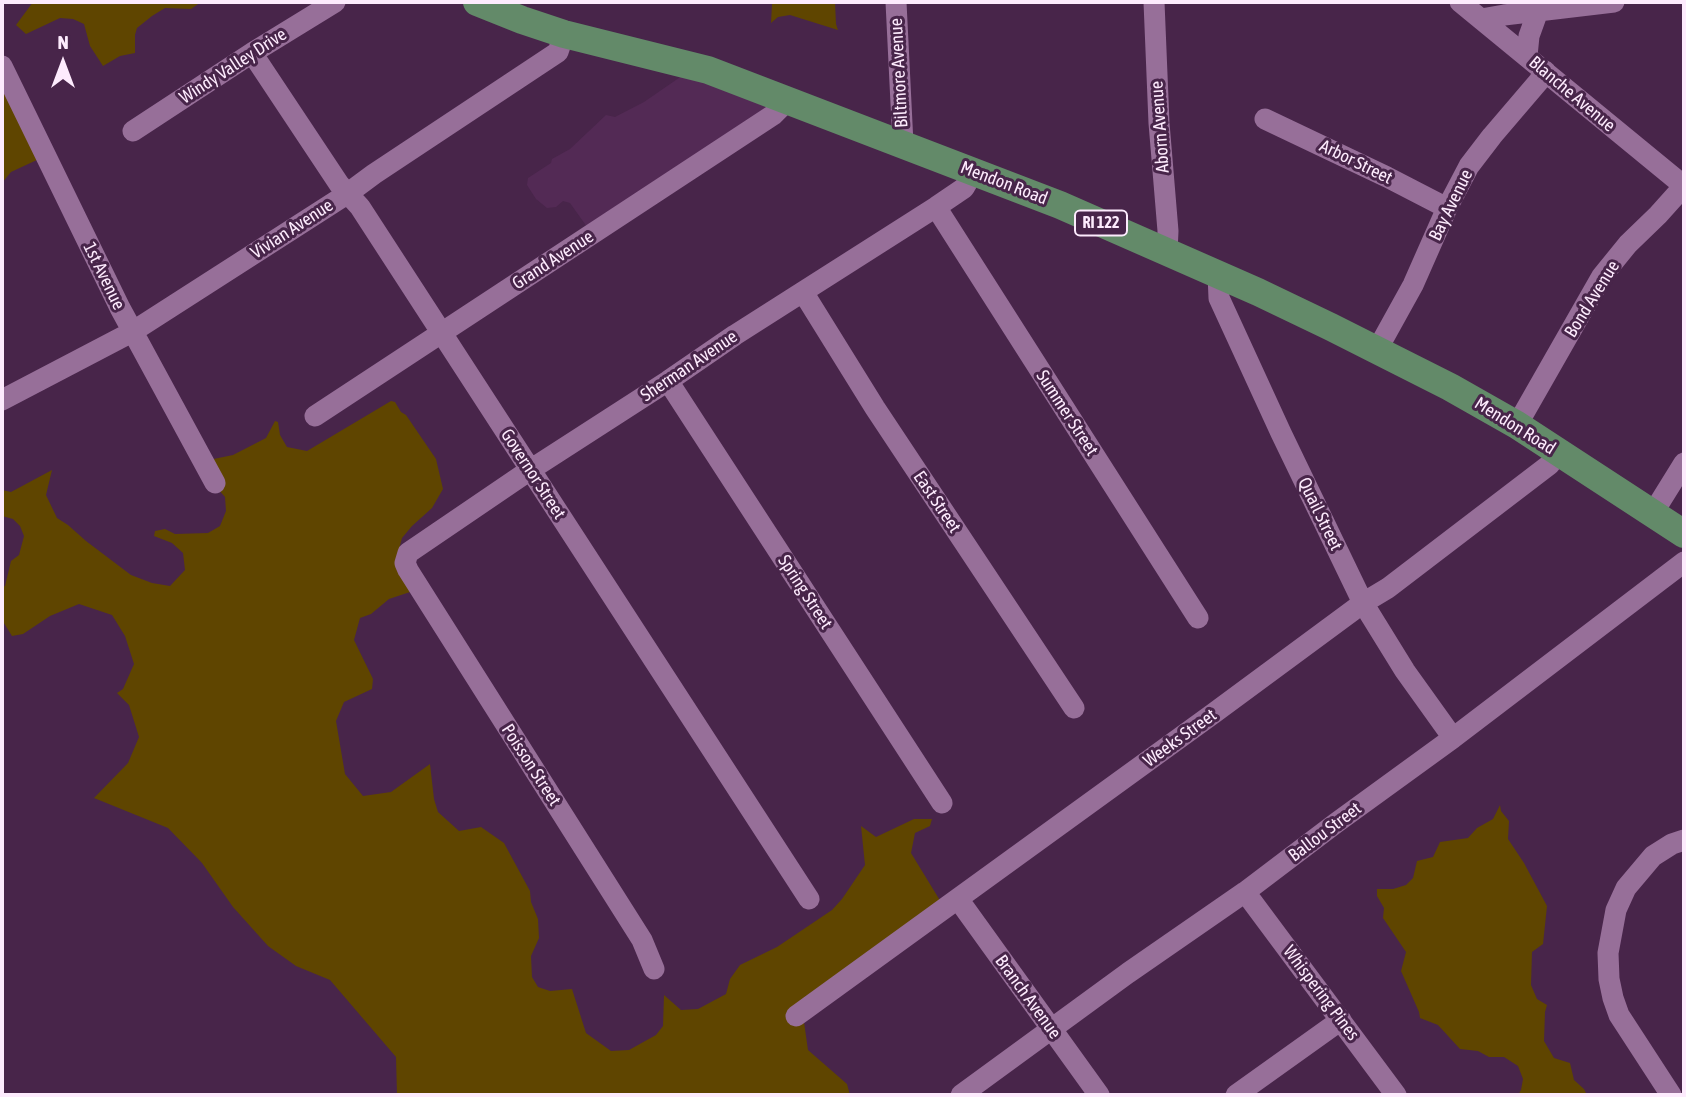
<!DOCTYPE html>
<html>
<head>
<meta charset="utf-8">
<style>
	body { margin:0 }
	#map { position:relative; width:1686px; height:1097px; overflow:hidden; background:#48254a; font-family:"Asap Condensed",sans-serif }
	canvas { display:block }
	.frame { position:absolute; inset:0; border:4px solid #fdebfd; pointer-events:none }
	.north { position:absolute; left:28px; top:28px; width:70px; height:70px; -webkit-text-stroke:5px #48254a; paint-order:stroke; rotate:0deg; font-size:19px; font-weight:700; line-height:28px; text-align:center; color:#fdebfd }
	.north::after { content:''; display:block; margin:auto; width:24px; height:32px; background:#fdebfd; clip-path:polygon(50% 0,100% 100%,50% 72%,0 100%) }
</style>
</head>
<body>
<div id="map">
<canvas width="1686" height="1097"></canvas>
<div class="frame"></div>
<div class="north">N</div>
</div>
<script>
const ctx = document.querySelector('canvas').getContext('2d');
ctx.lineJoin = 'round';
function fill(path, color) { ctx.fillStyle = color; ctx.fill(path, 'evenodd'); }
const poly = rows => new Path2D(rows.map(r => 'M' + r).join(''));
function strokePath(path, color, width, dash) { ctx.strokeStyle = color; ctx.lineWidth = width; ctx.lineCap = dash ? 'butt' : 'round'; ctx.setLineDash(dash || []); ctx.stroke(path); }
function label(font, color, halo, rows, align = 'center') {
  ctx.font = font + ' "Asap Condensed",sans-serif'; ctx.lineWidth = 6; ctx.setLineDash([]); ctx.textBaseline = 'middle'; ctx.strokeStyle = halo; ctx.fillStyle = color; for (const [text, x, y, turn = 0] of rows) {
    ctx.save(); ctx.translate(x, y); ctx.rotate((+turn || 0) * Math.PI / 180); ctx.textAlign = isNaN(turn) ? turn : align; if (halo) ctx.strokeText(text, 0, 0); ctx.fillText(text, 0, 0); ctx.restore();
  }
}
const built = poly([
	[689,71,782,105,595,238,570,203,563,201,556,207,547,208,536,199,527,185,528,178,551,163,552,159,570,149,606,115,615,117,644,102]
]);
const green = poly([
	[33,2,201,2,191,9,165,8,152,16,137,28,135,35,135,53,120,56,103,66,90,46,84,24,73,19,60,18,26,34,16,25],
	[770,2,835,2,836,24,838,30,790,15,778,17,771,23,772,4],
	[2,80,39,159,11,172,2,183],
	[391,401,395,402,401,412,406,415,436,459,443,489,432,508,412,526,402,538,398,553,413,591,389,599,371,614,360,618,354,640,373,679,372,689,344,702,336,721,345,774,363,796,391,792,430,764,434,799,438,812,459,831,481,827,504,843,530,891,531,902,538,919,539,938,531,956,532,977,538,987,550,991,572,989,586,1033,611,1051,629,1050,656,1035,663,1026,664,995,681,1010,698,1009,726,994,730,979,740,965,777,947,832,910,842,899,865,865,861,826,876,837,914,819,932,819,930,826,915,833,911,853,944,907,802,1008,808,1050,847,1084,850,1095,397,1095,396,1057,330,980,296,966,268,946,233,907,202,863,168,828,94,798,128,763,139,737,129,705,117,693,123,689,134,664,125,636,112,615,79,604,50,616,23,634,12,636,2,620,2,587,5,586,11,561,19,555,24,536,20,526,13,519,2,516,2,490,11,492,52,470,46,495,57,518,68,525,86,541,131,575,152,583,170,586,185,570,183,553,172,543,154,536,155,531,165,529,175,534,208,533,220,526,226,511,225,497,208,478,199,462,233,455,266,438,275,421,278,422,280,435,287,447,307,451],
	[1500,805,1501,811,1509,821,1508,839,1524,863,1547,906,1543,944,1532,952,1531,985,1537,999,1547,1005,1545,1012,1544,1041,1554,1058,1570,1063,1574,1080,1584,1089,1587,1095,1518,1095,1521,1090,1523,1079,1518,1066,1504,1057,1489,1057,1478,1051,1460,1049,1438,1025,1420,1018,1419,1012,1401,971,1406,952,1383,918,1384,908,1377,896,1377,889,1393,889,1406,885,1413,878,1417,861,1433,857,1440,842,1468,838,1477,828,1493,819]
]);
const minor = poly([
	[896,2,903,144],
	[1154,2,1159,123,1168,231,1167,252],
	[1460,2,1684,186],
	[1481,19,1504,15,1614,2],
	[252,53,339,184,360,207,809,899],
	[1527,56,1529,36,1538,11],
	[2,66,120,308,215,483],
	[1265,119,1387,177,1447,208],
	[133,131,252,53,335,2],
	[936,207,1198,618],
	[1218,274,1219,298,1281,433,1363,603,1405,671,1453,738],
	[803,292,875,408,1074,708],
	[1377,350,1413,285,1447,208,1469,166,1492,136,1539,81,1545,71],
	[668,381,942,803],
	[2,400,132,332,347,194,374,174,558,52,564,34],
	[315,416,773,115,788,100],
	[1517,425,1602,276,1628,244,1658,215,1684,186],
	[1653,513,1684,463],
	[1245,892,1396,1095],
	[958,899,1099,1095],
	[654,969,642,940,408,570,405,563,408,553,530,470,668,381,735,335,936,207,964,188,974,171],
	[796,1016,1214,713,1363,603,1388,588,1549,465,1559,453],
	[961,1095,1128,973,1245,892,1336,823,1453,738,1684,562],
	[1236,1095,1341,1020],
	[1671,1095,1619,1015,1613,998,1609,979,1608,953,1616,910,1626,888,1653,856,1672,844,1684,840]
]);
const major = poly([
	[477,2,522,20,564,34,708,70,1060,205,1167,252,1258,292,1331,327,1450,387,1517,425,1684,534]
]);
const shields = [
	[1101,223,52]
];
const shieldNames = [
	["RI 122",1101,223]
];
const streetNames = [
	["Windy Valley Drive",233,66,-33],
	["Biltmore Avenue",899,73,-93],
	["Blanche Avenue",1572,94,40],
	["Aborn Avenue",1160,127,-94],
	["Arbor Street",1356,162,26],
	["Mendon Road",1004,183,21],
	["Bay Avenue",1451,205,-64],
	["Vivian Avenue",292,229,-33],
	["Grand Avenue",553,260,-33],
	["1st Avenue",104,276,64],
	["Bond Avenue",1592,299,-58],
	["Sherman Avenue",689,366,-34],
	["Summer Street",1067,413,57],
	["Mendon Road",1515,426,32],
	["Governor Street",533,474,57],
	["East Street",937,502,56],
	["Quail Street",1320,514,64],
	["Spring Street",805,592,57],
	["Weeks Street",1180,738,-36],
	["Poisson Street",531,765,57],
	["Ballou Street",1325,832,-37],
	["Whispering Pines",1321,993,53],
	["Branch Avenue",1028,997,54]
];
fill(built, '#532a55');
fill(green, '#5f4500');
strokePath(minor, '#976f99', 21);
strokePath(major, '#638a69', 28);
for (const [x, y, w] of shields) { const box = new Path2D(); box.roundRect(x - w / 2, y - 12.5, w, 25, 5); ctx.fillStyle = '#48254a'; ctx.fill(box); strokePath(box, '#fdebfd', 2); }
label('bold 16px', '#fdebfd', null, shieldNames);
label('18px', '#fdebfd', '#48254a', streetNames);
</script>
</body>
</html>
